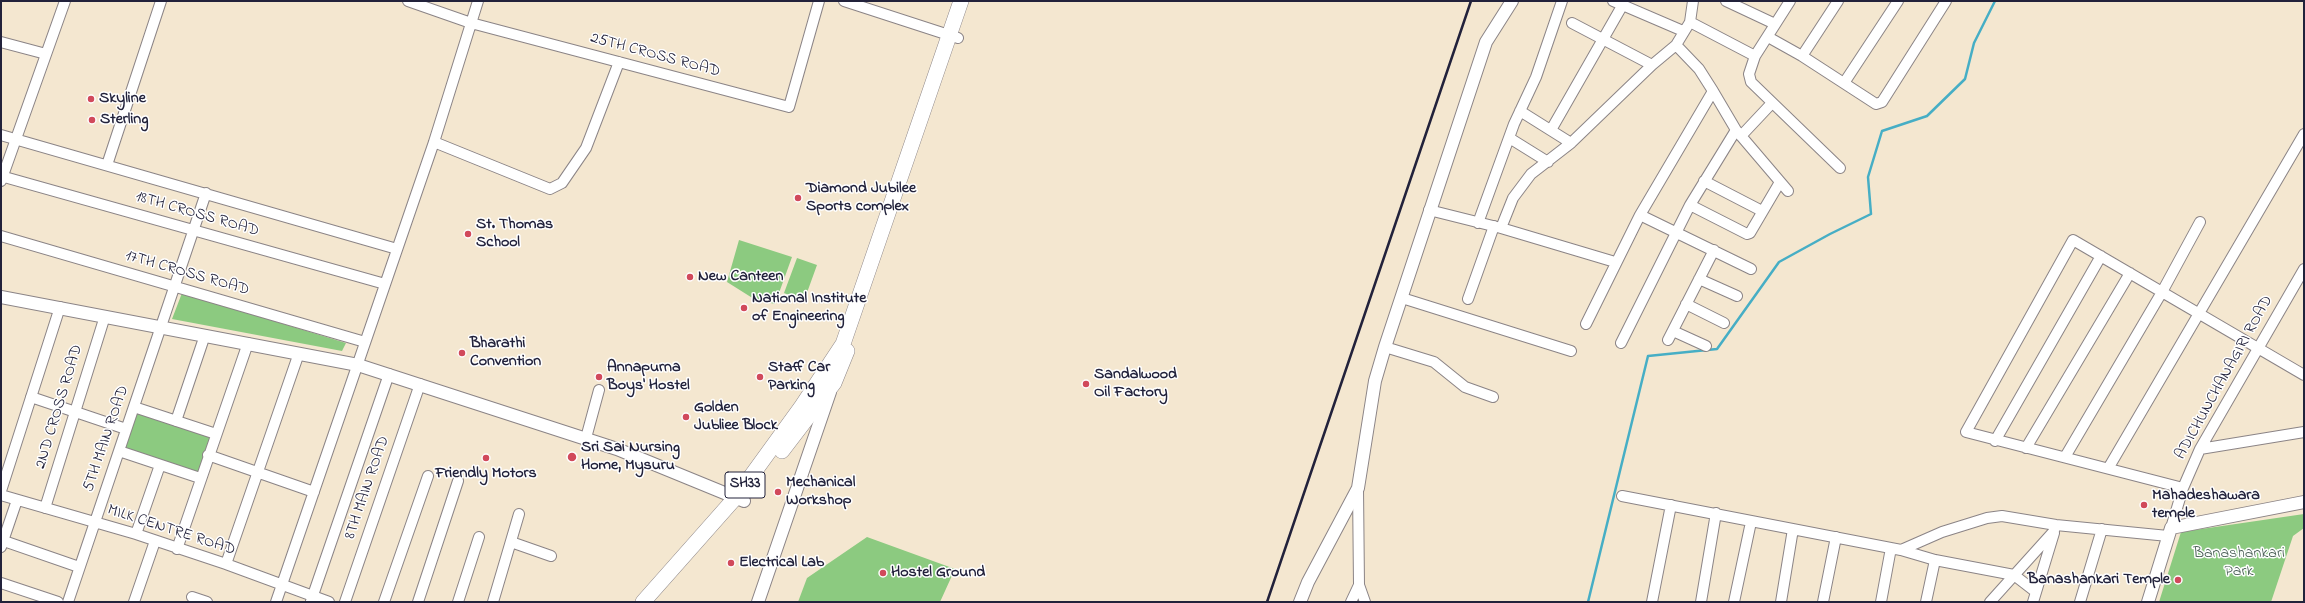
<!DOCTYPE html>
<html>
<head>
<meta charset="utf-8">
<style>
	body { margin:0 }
	#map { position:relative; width:2305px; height:603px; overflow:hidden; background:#f4e7d0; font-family:"Indie Flower",sans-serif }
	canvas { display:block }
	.frame { position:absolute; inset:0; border:2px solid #22223b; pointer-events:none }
</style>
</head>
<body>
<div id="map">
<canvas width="2305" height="603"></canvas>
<div class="frame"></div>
</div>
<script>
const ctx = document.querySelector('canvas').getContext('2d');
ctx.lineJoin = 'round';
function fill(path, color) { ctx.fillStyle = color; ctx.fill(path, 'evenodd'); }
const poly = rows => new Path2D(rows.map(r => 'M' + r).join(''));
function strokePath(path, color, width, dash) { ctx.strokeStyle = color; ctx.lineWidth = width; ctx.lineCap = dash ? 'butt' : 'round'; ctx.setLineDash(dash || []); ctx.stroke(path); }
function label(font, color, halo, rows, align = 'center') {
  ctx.font = font + ' "Indie Flower",sans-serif'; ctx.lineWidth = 3; ctx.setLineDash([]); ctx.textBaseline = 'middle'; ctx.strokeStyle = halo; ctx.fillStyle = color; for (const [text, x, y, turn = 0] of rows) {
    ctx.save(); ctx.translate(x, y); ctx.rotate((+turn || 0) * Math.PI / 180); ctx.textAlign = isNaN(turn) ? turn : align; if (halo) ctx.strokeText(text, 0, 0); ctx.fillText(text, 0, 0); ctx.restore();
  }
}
const green = poly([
	[739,240,792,257,775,304,754,299,727,282],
	[797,258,817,265,804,301,784,293],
	[182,293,346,343,342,351,172,319],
	[136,410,212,436,199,475,123,449],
	[2304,514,2304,528,2293,536,2271,602,2159,602,2181,532],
	[867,537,955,569,940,602,798,602,807,578]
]);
const stream = poly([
	[1588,602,1648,356,1717,349,1779,262,1830,234,1871,214,1868,177,1882,131,1927,116,1965,79,1974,43,1995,1]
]);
const minor = poly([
	[408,1,471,23,789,107,819,1],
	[844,1,958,38],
	[1613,1,1683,31],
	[1726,1,1775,24],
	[1690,22,1755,56,1790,1],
	[1572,23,1652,65],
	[1768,37,1802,56,1876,104,1882,102,1946,1],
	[1,42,46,54],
	[1755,56,1749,74,1751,82,1840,168],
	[1802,56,1838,1],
	[1844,83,1898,1],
	[1713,91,1736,130,1788,191],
	[1520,111,1571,143],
	[1551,130,1622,6],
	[1,135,397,249],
	[1741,136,1772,103],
	[1511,139,1548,162],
	[434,142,550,189,562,183,586,148,619,62],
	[107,165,161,1],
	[1,176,385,284],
	[1,181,65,1],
	[1704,181,1762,211],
	[1690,205,1747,234,1750,233,1780,182],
	[1429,210,1501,228,1615,262],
	[1640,215,1751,269],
	[1478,223,1514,124,1536,77,1562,1],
	[1501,228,1513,198,1531,174,1571,143,1652,65,1676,45,1690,22,1693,1],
	[1,236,365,342],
	[1699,279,1737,296],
	[1402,298,1571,351],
	[1468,299,1494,226],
	[1686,304,1724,323],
	[1586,324,1640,215,1713,91,1699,69,1676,45],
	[1673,331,1706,346],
	[1668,340,1714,250],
	[1621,343,1690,205,1736,130],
	[1385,347,1434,362,1465,387,1493,397],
	[31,397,126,429],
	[134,407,216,434],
	[176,421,205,335],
	[586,438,599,390],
	[1995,441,2101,256],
	[2026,448,2130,273],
	[2200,449,2304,432],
	[119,451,200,478],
	[208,455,314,492],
	[2065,457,2162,292,2200,222],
	[2109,467,2304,134],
	[1358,488,1359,585,1365,602],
	[2183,488,1966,432,2073,240,2304,375],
	[1,491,60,307],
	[1,495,136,534,226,564,329,602],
	[1622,496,1901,550,1942,532,1987,518,2002,516,2056,525,2168,536],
	[45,508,105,316],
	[2171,528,2183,488,2200,449,2304,269],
	[136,534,160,465],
	[1,540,79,567],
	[511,542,551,556],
	[1,547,17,500],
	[177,549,248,343],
	[1901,550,1935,560,2014,575,2036,592],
	[226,564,299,353],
	[1,583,58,602],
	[192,597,207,602],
	[311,601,389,374],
	[68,602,206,193],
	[134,602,155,541],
	[276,602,434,142,478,1],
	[345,602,420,384],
	[384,602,428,476],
	[418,602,458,481],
	[458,602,479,537],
	[493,602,519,514],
	[1351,602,1359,585],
	[1652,602,1671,505],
	[1701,602,1716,513],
	[1734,602,1751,522],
	[1781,602,1793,529],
	[1823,602,1836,537],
	[1881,602,1891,548],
	[1926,602,1935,560],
	[1990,602,2054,531],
	[2033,602,2054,533],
	[2080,602,2102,529]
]);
const tertiary = poly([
	[1,297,358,365,617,449,744,501],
	[758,602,830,392],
	[1300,602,1308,582,1358,488,1375,381,1385,347,1486,42,1512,1],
	[2148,602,2171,528,2304,502]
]);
const primary = poly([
	[782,451,834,383,847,351],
	[643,602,736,497,802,406,843,344,961,1]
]);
const rail = poly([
	[1267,602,1471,1]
]);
const markers = [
	[91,99,4,"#d1495b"],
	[92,120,4,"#d1495b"],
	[798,198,4,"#d1495b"],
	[468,234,4,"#d1495b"],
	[690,277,4,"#d1495b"],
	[744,308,4,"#d1495b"],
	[462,353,4,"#d1495b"],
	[599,377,4,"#d1495b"],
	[760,377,4,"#d1495b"],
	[1086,384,4,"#d1495b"],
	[686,417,4,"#d1495b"],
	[572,457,5,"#d1495b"],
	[486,458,4,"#d1495b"],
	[778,492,4,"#d1495b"],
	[2144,505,4,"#d1495b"],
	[731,563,4,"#d1495b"],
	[883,573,4,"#d1495b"],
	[2178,580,4,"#d1495b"]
];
const shields = [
	[745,485,40]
];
const shieldNames = [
	["SH33",745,485]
];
const streetNames = [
	["25TH CROSS ROAD",655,56,15],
	["18TH CROSS ROAD",197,215,16],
	["17TH CROSS ROAD",187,274,16],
	["ADICHUNCHANAGIRI ROAD",2225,378,-61],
	["2ND CROSS ROAD",60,407,-73],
	["5TH MAIN ROAD",107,439,-71],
	["8TH MAIN ROAD",368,488,-71],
	["MILK CENTRE ROAD",171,531,18]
];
const poiNames = [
	["Skyline",99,99],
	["Sterling",100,120],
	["Diamond Jubilee",806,189],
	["Sports complex",806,207],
	["St. Thomas",476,225],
	["School",476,243],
	["New Canteen",698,277],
	["National Institute",752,299],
	["of Engineering",752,317],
	["Bharathi",470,344],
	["Convention",470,362],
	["Annapurna",607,368],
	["Boys' Hostel",607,386],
	["Staff Car",768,368],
	["Parking",768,386],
	["Sandalwood",1094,375],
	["Oil Factory",1094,393],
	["Golden",694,408],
	["Jubliee Block",694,426],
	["Sri Sai Nursing",581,448],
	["Home, Mysuru",581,466],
	["Friendly Motors",486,474,"center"],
	["Mechanical",786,483],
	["Workshop",786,501],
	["Mahadeshawara",2152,496],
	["temple",2152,514],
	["Electrical Lab",739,563],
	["Hostel Ground",891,573],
	["Banashankari Temple",2170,580,"right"]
];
const parkNames = [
	["Banashankari",2239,554],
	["Park",2239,572]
];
fill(green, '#8cca80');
strokePath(stream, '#46aec5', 2.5);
strokePath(minor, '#8b8486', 12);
strokePath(tertiary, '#8b8486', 14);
strokePath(primary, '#8b8486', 16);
strokePath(minor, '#fff', 10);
strokePath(tertiary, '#fff', 12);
strokePath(primary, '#fff', 15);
strokePath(rail, '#22223b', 2.5);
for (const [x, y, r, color] of markers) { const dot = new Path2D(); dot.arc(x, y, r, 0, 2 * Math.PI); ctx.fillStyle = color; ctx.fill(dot); strokePath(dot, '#fff', 1.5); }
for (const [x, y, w] of shields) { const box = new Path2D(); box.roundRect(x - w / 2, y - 13, w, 26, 3); ctx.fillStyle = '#fff'; ctx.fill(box); strokePath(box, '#22223b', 1); }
label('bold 15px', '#22223b', null, shieldNames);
label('16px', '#22223b', '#fff', streetNames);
label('bold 16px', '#22223b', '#fff', poiNames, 'left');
label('16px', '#475d53', '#fff', parkNames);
</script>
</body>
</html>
